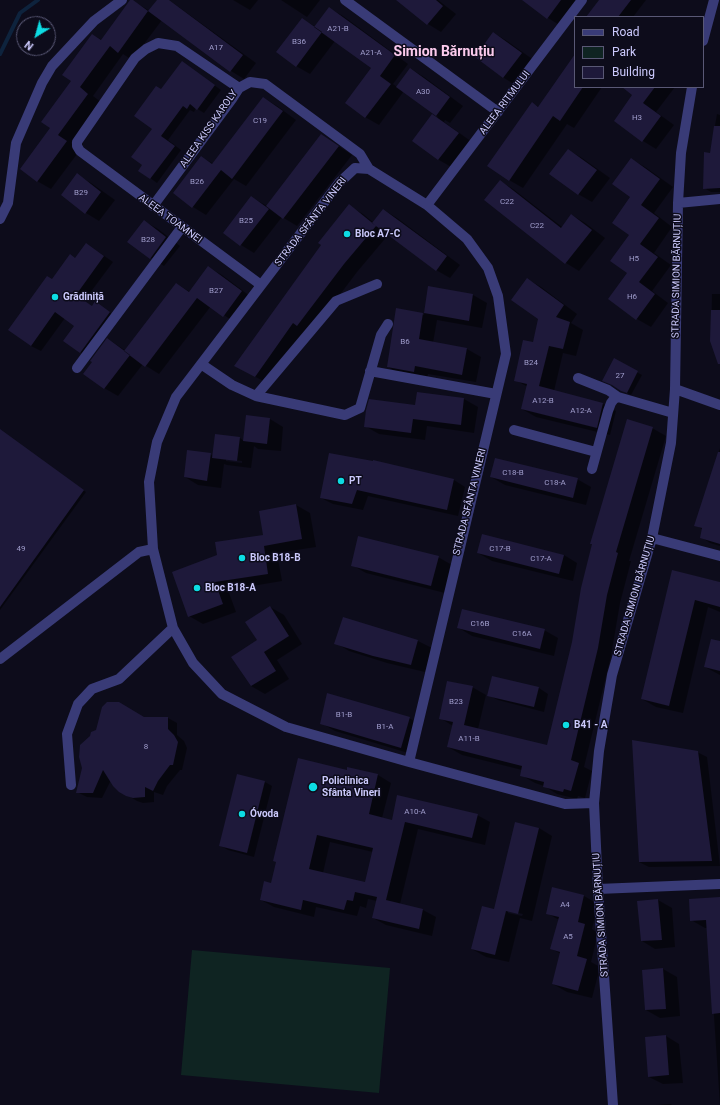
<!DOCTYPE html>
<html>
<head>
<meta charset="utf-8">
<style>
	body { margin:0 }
	#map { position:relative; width:720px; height:1105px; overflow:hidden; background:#0d0c1b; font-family:Roboto,sans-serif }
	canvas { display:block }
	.legend { position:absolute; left:574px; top:16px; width:130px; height:72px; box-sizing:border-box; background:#0d0c1b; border:1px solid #595875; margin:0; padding:5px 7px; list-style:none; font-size:12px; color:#cbc9fc }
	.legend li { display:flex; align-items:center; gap:8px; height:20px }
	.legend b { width:20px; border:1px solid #595875 }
	.north { position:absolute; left:16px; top:16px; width:40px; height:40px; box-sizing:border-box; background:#0d0c1b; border:1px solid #595875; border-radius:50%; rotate:217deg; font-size:11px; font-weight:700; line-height:16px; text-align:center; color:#cbc9fc }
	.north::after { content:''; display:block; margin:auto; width:14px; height:18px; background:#0ddce3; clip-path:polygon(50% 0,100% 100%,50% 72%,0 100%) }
</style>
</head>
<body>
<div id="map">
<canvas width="720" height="1105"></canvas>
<ul class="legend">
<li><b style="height:5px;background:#393b77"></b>Road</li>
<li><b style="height:11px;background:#0f2422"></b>Park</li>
<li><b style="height:11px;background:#1e193a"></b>Building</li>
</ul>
<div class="north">N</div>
</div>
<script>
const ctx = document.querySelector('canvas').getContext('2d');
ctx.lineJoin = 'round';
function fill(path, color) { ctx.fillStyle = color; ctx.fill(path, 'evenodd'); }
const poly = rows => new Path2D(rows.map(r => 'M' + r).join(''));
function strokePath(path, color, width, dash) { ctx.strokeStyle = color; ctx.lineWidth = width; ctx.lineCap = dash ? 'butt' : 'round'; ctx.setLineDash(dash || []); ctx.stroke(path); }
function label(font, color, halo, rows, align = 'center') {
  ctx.font = font + ' Roboto,sans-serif'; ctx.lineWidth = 3; ctx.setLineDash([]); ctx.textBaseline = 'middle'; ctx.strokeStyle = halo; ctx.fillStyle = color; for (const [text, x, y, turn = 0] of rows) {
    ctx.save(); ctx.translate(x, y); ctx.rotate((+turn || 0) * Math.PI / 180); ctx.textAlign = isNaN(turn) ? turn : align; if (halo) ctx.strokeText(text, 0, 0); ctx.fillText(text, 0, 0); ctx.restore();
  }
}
const green = poly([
	[192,950,390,968,379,1093,181,1075]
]);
const shadow = poly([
	[131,0,150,11,158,0,169,0,256,63,244,79,231,71,162,20,132,60,123,54,93,96,101,102,71,143,80,150,51,189,37,181,51,128,93,35,102,40],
	[233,0,258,0,250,10],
	[281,0,320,0,307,17],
	[397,0,438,0,456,14,441,32,428,24],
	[524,0,577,0,561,26,548,18],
	[600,0,646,0,633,17,587,17],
	[329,8,343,16,408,64,393,84,397,87,411,69,424,77,463,106,450,123,445,120,444,122,472,142,453,168,439,160,414,141,438,117,404,91,379,125,365,117,372,68,335,41,310,74,296,66,302,19,316,27],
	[494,33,507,41,535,61,517,86,504,78,476,57],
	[575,55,575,87,602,87,574,128,567,124,523,188,509,180,532,103,539,107],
	[182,62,221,90,204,113,196,108,194,112,190,110,168,140,181,150,157,183,139,170,144,165,154,129],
	[623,87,675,87,656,112,674,125,656,149,643,141,634,95],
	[264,98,277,106,296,120,246,186,234,179,206,215,193,207,174,193,201,157,214,164],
	[717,114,720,115,720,192,711,192,704,188],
	[322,135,352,155,297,226,282,217,254,253,241,245,251,197,267,206],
	[568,150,582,158,610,178,592,202,578,194],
	[631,159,645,167,673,187,654,213,672,227,654,253,671,265,652,291,668,303,651,327,637,319,609,299,628,273,631,235],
	[77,175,91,183,115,200,99,221,86,213],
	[500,181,513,189,562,227,572,215,585,223,605,238,579,271,566,263,485,200],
	[349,206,363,214,374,223,384,210,397,218,460,265,450,278,436,270,389,234,357,272,311,333,269,384,235,366],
	[144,221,158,229,180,246,164,266,151,258,129,242],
	[87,244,113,262,84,301,93,307,95,303,119,318,90,358,80,352,75,325,65,318,41,351,31,346,53,280,76,259],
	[208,267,222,275,255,300,237,324,211,306,159,374,143,364,118,396,104,388,108,339,126,351,177,284,190,292],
	[527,279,541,287,577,314,571,323,583,330,576,356,563,353,554,391,603,404,616,411,610,435,536,417,522,409,528,387,515,380,533,343,539,319],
	[429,287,473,295,487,303,482,328,437,320,433,343,467,349,481,357,476,382,428,374,427,380,402,375,388,367,397,310,424,315],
	[712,294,720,294,720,357,711,341],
	[614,360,642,375,631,395,621,390],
	[418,393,464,399,478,407,474,433,427,426,425,440,379,434,365,426,416,407],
	[270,419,283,427,281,451,258,449,254,446,251,468,227,465,224,464,221,488,198,485,185,477,210,454,213,456,216,435,240,438,244,441],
	[226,459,242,461,242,463,226,461],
	[652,428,666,436,629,561,631,561,620,603,611,656,584,767,592,771,585,798,578,796,577,799,557,794,544,786,535,783,521,775,522,770,462,755,448,747,453,726,440,718,472,687,486,695,478,729,548,746],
	[0,430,86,492,0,610],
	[720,448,720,546,710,543,701,537,703,530,696,525],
	[374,462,454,480,465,487,458,516,368,496,363,510,333,504,321,498],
	[491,477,577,479,591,487,586,505,505,485],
	[296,505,310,513,316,547,277,553,282,581,228,590,236,612,203,624,189,616,218,556,264,535],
	[478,553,564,555,577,563,573,581,492,561],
	[438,557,452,565,445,593,366,573,352,565],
	[673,571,720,582,720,612,708,607,683,713,656,707,642,699],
	[270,607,284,615,302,644,277,660,289,679,265,694,251,686,258,641],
	[343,618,418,641,432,648,425,672,387,663,349,651,336,643],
	[459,628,544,630,558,638,554,656,472,636],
	[720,642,720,675,705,667],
	[493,677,539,688,548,694,544,712,498,700,488,695],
	[144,718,168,718,177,723,177,735,184,741,187,748,182,770,180,770,167,786,163,795,154,792,154,802,143,803,137,801,127,795,111,780,102,798,87,797,77,792],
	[409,718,423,726,415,755,335,731,321,723],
	[697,752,707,757,720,866,649,867,639,862],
	[347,771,378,775,391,783,382,818,393,821,477,815,490,822,485,845,418,829,400,904,423,910,436,917,432,936,386,925,373,918,377,901,368,899,366,908,360,906,357,916,316,907,314,917,274,907,261,900],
	[330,842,373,852,366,883,323,873],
	[265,782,272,786,254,857,228,850,221,846],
	[539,828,552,836,532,921,520,918,509,962,486,957,472,949],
	[508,911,523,914,522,916,508,913],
	[553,889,584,896,598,904,592,929,598,933,591,962,600,967,592,998,567,992,553,984,561,954,552,949,559,920,547,913],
	[720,898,720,1105,708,928,705,928,691,920],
	[658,900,672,908,675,947,655,949,642,941,638,902],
	[663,969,677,977,680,1016,660,1018,646,1010],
	[666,1036,679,1044,683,1083,663,1084,649,1077],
	[671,1104,672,1105,656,1105]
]);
const stream = poly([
	[0,54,20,13,38,0]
]);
const building = poly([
	[130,0,133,0,148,11,118,53,110,46,80,87,88,94,58,135,67,141,37,182,20,169,50,128,41,122,71,81,62,75,92,34,101,40],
	[157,0,169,0,243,55,230,72,148,11],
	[396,0,436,0,443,6,427,25],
	[522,0,561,0,547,19],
	[599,0,631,0,618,17,586,17],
	[329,7,395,55,380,76,391,84,365,118,345,103,371,68,314,27],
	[302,18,322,32,296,67,276,52],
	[493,32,522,53,503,78,475,57],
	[575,54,575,87,583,87,560,121,553,116,509,181,487,166,532,102,538,107],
	[182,61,215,85,197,110,190,104,187,109,183,106,161,136,175,146,150,179,138,171,142,165,131,157,152,129,134,116,156,86,161,89],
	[410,68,450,97,436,116,396,87],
	[622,87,655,87,643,103,661,116,642,142,614,121,632,95],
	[263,97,283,111,232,179,221,170,192,208,173,193,201,156,212,164],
	[432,114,459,133,438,160,412,141],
	[714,126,720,126,720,188,703,189,704,152,710,153],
	[321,134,339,146,283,219,266,206],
	[568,149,597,170,578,195,549,174],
	[631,158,660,179,641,205,659,218,640,244,658,257,639,282,655,294,636,320,608,299,627,273,610,261,629,235,612,223,630,197,612,184],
	[77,173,101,192,85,214,61,195],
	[500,180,561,228,571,214,592,230,565,264,484,200],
	[251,196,269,209,240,246,223,233],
	[349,204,376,226,344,264,297,326,293,323,255,377,234,366,321,245,318,243],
	[383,209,447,256,436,271,372,223],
	[144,220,166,237,150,259,127,242],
	[86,243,104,256,76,295,92,306,95,301,110,312,80,353,63,341,74,326,55,312,31,346,8,330,47,276,52,279,70,254,75,258],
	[208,266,242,291,223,317,197,298,145,367,124,351,176,283,189,292],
	[527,278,564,305,556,317,570,322,563,349,549,346,539,386,603,403,597,428,521,409,527,384,514,381,523,340,533,342,538,319,511,300],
	[428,286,473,294,469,321,424,313],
	[396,308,423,313,419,339,467,348,462,375,415,366,414,372,387,367],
	[711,310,720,310,720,364,718,364,710,341],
	[107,338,130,355,104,389,83,374,92,362,90,361],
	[614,358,638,371,627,393,621,391,612,385,602,381],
	[417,392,464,398,461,425,413,419,411,433,364,427,366,410,369,399,415,405],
	[246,415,270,418,267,444,243,441],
	[627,419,653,427,616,552,618,553,607,595,598,648,571,760,579,763,571,791,564,789,563,792,543,787,544,782,520,776,522,766,447,747,453,722,439,719,447,681,473,686,464,725,547,745,572,642,581,588,592,544,590,544],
	[0,429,84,490,0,607],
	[215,434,240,437,237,461,212,458],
	[187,450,211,453,207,481,184,477],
	[718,452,720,452,720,544,700,538,702,528,694,526],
	[329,453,373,461,373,460,454,479,447,510,357,490,352,504,320,498],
	[495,458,578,478,573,498,490,477],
	[296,504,302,539,264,546,268,574,215,582,223,604,188,617,172,572,217,555,215,542,263,535,259,511],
	[482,534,564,555,559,574,477,553],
	[358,536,439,556,431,586,351,566],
	[672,570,720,582,720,607,695,600,669,706,641,699],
	[270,606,289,636,264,652,276,671,251,686,231,657,257,640,245,622],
	[462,609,545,629,540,649,457,628],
	[343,617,418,640,411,665,373,656,334,644],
	[711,639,720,641,720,671,704,667],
	[492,676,539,687,534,707,487,696],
	[327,693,410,717,401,748,320,724],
	[107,702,119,702,144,717,168,717,168,729,174,735,178,742,173,765,170,765,158,781,153,791,145,787,145,797,133,798,126,796,119,792,113,786,103,770,93,793,76,793,82,768,79,757,80,745,90,736,91,732,96,730,102,707],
	[632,740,698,751,712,861,639,862],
	[298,758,347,770,347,767,378,774,369,814,392,820,397,795,478,814,472,838,405,822,386,900,423,909,419,929,372,918,377,897,355,892,353,901,347,900,344,910,303,900,301,910,260,900,264,881,271,883,276,862,273,861],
	[317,835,373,848,365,882,309,869],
	[237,774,265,781,247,853,219,846],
	[515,822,539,828,518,914,506,911,495,955,471,949,482,906,494,909],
	[552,887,584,895,578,922,585,924,577,956,587,959,578,991,552,984,560,952,550,949,559,917,546,914],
	[720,897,720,1013,712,1014,706,920,690,921,689,899],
	[658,899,662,940,641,941,637,901],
	[663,968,666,1009,645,1010,642,970],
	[666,1035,669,1075,648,1077,645,1037]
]);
const minor = poly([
	[345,0,498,112],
	[703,41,714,0],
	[239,88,177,46,158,43,146,49,135,58,77,142,77,146,80,151,261,285],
	[678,203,720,199],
	[427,205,582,0],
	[153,206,232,99,239,88,250,82,265,84,360,154,369,169],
	[0,219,8,203,16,143,42,83,52,66,94,21,122,0],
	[201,364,232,385,256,396,345,415,360,408,381,335,388,324],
	[77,368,182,227],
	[370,371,496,394],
	[578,378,608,390,618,397],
	[675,389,720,405],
	[256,396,336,301,377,284],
	[514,430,596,452],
	[592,469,608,411,611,403,614,399,618,397,673,413],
	[652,538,720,556],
	[0,659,139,552,153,549],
	[409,762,506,354,498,296,488,268,467,239,427,205,369,169,355,168,339,183,176,397,157,442,149,482,153,549,173,628,193,663,222,694,286,727,409,762,565,804,594,803],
	[71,785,67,734,78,704,92,689,119,679,173,628],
	[598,889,720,884],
	[613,1105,598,889,594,803,599,751,612,675,652,538,671,443,675,389,678,203,681,153,692,87]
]);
const markers = [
	[347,234,4,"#0ddce3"],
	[55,297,4,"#0ddce3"],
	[341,481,4,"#0ddce3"],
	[242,558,4,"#0ddce3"],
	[197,588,4,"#0ddce3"],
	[566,725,4,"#0ddce3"],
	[313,787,5,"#0ddce3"],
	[242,814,4,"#0ddce3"]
];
const numberNames = [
	["A21-B",338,29],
	["B36",299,42],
	["A17",216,48],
	["A21-A",371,53],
	["A30",423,92],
	["H3",637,118],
	["C19",260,121],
	["B26",197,182],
	["B29",81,193],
	["C22",507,202],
	["B25",246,221],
	["C22",537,226],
	["B28",148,240],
	["H5",634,259],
	["B27",216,291],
	["H6",632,297],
	["B6",405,342],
	["B24",531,363],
	["27",620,376],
	["A12-B",543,401],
	["A12-A",581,411],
	["C18-B",513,473],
	["C18-A",555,483],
	["49",21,549],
	["C17-B",500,549],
	["C17-A",541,559],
	["C16B",480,624],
	["C16A",522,634],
	["B23",456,702],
	["B1-B",344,715],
	["B1-A",385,727],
	["A11-B",469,739],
	["8",146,747],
	["A10-A",415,812],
	["A4",565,905],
	["A5",568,937]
];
const streetNames = [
	["ALEEA RITMULUI",505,103,-53],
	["ALEEA KISS KAROLY",209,129,-55],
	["ALEEA TOAMNEI",170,219,36],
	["STRADA SFÂNTA VINERI",311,222,-52],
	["STRADA SIMION BĂRNUȚIU",677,276,-89],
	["STRADA SFÂNTA VINERI",470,502,-76],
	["STRADA SIMION BĂRNUȚIU",635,596,-74],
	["STRADA SIMION BĂRNUȚIU",601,915,-94]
];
const poiNames = [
	["Bloc A7-C",355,234],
	["Grădiniță",63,297],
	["PT",349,481],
	["Bloc B18-B",250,558],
	["Bloc B18-A",205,588],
	["B41 - A",574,725],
	["Policlinica",322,781],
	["Sfânta Vineri",322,793],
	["Óvoda",250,814]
];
const districtNames = [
	["Simion Bărnuțiu",444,52]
];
fill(green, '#0f2422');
fill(shadow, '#0007');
strokePath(stream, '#0e233d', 4);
fill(building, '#1e193a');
strokePath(minor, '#393b77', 10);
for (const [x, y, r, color] of markers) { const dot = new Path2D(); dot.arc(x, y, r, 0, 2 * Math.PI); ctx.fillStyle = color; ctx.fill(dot); strokePath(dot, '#0d0c1b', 1.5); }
label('8px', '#a09dcc', null, numberNames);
label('10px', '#cbc9fc', '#0d0c1b', streetNames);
label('bold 10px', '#cbc9fc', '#0d0c1b', poiNames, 'left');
label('bold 14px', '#fccbed', '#0d0c1b', districtNames);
</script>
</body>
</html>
